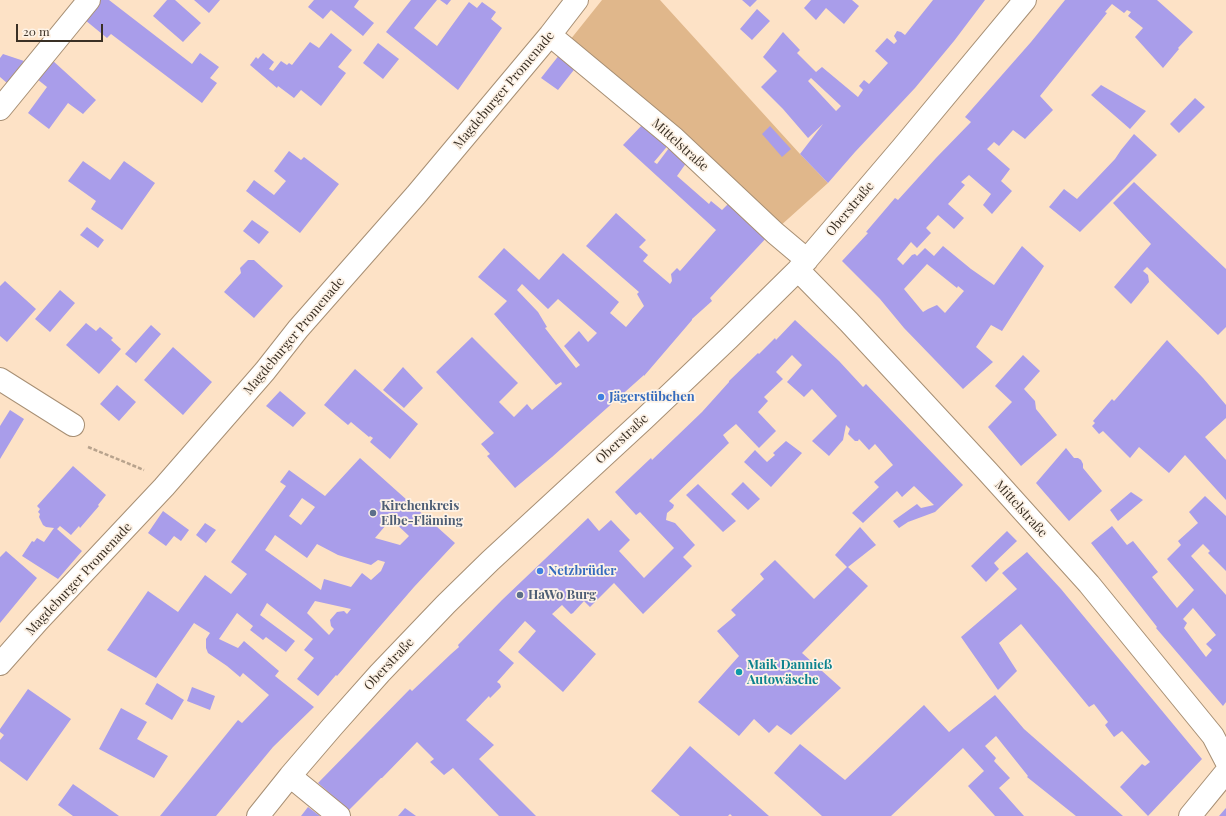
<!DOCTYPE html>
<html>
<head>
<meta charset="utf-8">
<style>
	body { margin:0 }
	#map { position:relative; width:1226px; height:816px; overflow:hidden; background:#fde2c6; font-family:"Playfair Display",serif }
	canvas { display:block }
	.scale { position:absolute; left:16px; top:24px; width:87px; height:18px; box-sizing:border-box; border:2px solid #3a3025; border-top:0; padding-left:5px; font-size:12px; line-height:14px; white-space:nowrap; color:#3a3025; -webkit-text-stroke:3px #fef3e7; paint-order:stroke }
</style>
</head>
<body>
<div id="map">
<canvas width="1226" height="816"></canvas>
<div class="scale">20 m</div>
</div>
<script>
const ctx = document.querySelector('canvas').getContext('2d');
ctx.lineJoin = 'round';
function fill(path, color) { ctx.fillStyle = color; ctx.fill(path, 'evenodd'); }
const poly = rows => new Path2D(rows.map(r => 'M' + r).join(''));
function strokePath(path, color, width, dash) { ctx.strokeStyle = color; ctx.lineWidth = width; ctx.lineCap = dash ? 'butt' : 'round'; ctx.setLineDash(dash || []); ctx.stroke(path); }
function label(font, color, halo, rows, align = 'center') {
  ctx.font = font + ' "Playfair Display",serif'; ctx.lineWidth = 3.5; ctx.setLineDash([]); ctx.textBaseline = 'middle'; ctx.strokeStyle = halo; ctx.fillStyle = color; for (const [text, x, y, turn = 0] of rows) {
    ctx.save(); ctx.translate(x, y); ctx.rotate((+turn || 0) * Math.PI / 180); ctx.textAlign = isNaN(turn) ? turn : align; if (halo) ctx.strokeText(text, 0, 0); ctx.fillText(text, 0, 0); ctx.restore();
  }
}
const green = poly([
	[602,0,660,0,800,154,828,183,779,227,570,40]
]);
const building = poly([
	[101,0,109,0,192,64,200,53,219,67,210,78,217,83,202,103,111,34,107,38,85,20],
	[167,0,175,0,201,23,183,42,153,16],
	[194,0,220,0,209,13],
	[314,0,359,0,354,7,374,23,363,36,331,10,323,19,308,7],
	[411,0,437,0,414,28,437,46,469,2,477,8,482,2,496,12,491,19,502,28,458,90,386,32],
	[440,0,451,0,447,5],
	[742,0,757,0,750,7],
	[811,0,852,0,859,6,844,24,826,8,816,20,804,8],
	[933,0,985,0,954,41,915,88,855,152,828,183,800,154,823,124,808,138,783,109,761,87,777,71,763,57,783,32,800,50,797,53,816,72,822,67,858,97,863,90,859,86,864,80,869,84,888,63,875,51,887,38,894,44,897,41,894,36,897,31,901,32,905,35],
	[811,78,841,106,836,111,808,81],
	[1065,0,1157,0,1193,32,1178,48,1179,49,1163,68,1135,37,1143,28,1128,16,1131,12,1127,10,1124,13,1112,4,1105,12,1107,13,1040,96,1053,110,1025,139,1013,130,999,146,994,142,987,149,1010,169,1001,181,1012,191,992,214,983,205,991,194,969,175,961,182,965,185,948,204,964,218,954,229,938,215,926,228,931,233,917,248,911,242,897,259,903,265,912,255,915,254,917,256,925,248,934,256,943,246,971,269,994,285,1022,246,1044,266,1002,331,991,325,976,347,993,362,963,389,904,328,880,299,842,261,868,233,866,232,895,198,898,200,936,158,971,122,965,117,1031,42],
	[927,264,957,288,958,286,964,291,945,313,937,305,928,309,923,312,904,289],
	[757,9,770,21,752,40,740,29],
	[331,33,352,50,338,67,346,73,321,106,301,90,294,98,278,86,277,88,250,65,256,57,258,59,263,53,274,62,269,69,273,71,281,61,287,65,289,63,292,65,310,42,319,48],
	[378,43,399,59,383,79,363,63],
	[3,54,24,61,7,83,0,77,0,58],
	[560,54,577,66,558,90,541,78],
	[52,60,96,100,83,114,68,103,49,129,28,113,47,87,37,79],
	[1101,85,1146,111,1130,129,1091,95],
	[1195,98,1205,107,1179,133,1170,124],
	[645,122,670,143,654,162,657,164,672,144,689,159,677,176,709,204,711,201,722,210,732,200,769,235,710,298,712,301,692,319,692,320,644,376,644,375,552,457,515,488,487,456,490,454,481,444,494,433,436,372,472,337,518,383,499,402,514,417,527,404,532,410,562,384,561,382,556,385,494,314,507,301,478,277,504,248,539,280,563,253,619,302,610,313,626,327,644,306,637,294,639,292,586,246,616,213,646,240,639,247,648,255,643,261,670,284,672,281,671,274,677,268,680,271,716,230,623,145],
	[522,284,548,309,558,299,597,333,588,342,579,331,564,346,580,365,576,368,545,328,547,327,538,312,517,290],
	[770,126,791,149,782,157,762,134],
	[1134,134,1157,155,1080,232,1049,207,1064,189,1077,199,1115,159,1121,150],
	[289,151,301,160,304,157,339,184,300,233,246,191,254,180,274,195,286,181,274,171],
	[83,161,110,180,124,161,155,183,122,230,91,209,96,201,68,181],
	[1134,182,1226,269,1226,327,1218,335,1147,267,1143,271,1148,275,1149,282,1131,304,1114,287,1151,244,1113,203],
	[252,220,269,232,259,244,243,231],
	[87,227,104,240,98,248,80,235],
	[248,260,254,260,283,286,254,318,224,292,241,273,240,268],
	[5,281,36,309,7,342,0,336,0,286],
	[60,290,75,303,50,332,35,319],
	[795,320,839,361,863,387,866,384,963,485,935,512,908,522,899,528,893,521,917,504,921,508,934,505,914,486,902,497,897,491,863,523,852,513,879,487,874,482,893,465,875,444,869,450,859,439,858,441,855,441,848,434,850,429,846,425,843,440,829,456,812,441,837,416,812,389,804,397,787,382,802,365,792,355,776,372,783,379,764,397,768,401,758,412,776,431,759,448,736,424,723,435,729,443,669,501,674,505,673,508,667,513,666,520,675,523,695,545,683,557,692,566,643,614,614,583,590,607,584,601,573,613,571,614,562,605,552,614,596,654,563,692,518,652,536,631,525,621,499,650,514,663,497,682,500,684,501,687,490,698,489,696,466,720,494,745,479,759,536,816,499,816,453,768,444,775,430,762,434,759,417,742,382,778,381,778,349,810,318,783,410,689,412,691,451,654,459,647,458,645,502,600,588,518,599,531,611,520,630,540,619,551,644,578,674,548,640,512,636,515,615,492,651,458,652,460,702,412,729,382,729,381,758,353,759,354,775,338,776,340],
	[86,323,96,331,100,327,113,338,111,340,121,349,99,374,66,345],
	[151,325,161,334,136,363,125,354],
	[1167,340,1203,378,1226,405,1226,418,1205,437,1226,460,1226,500,1185,455,1169,473,1139,447,1130,458,1103,431,1099,434,1092,426,1095,423,1093,421,1112,399,1114,401,1115,400],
	[173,347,212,382,183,415,144,380],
	[1023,355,1040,371,1024,389,1035,401,1036,409,1057,435,1021,466,988,427,1012,402,995,386],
	[403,367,423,388,404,408,383,390],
	[355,369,418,424,390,459,370,442,373,438,370,436,369,437,351,422,348,425,324,405],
	[117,385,136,402,119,421,100,404],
	[280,391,306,413,293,427,266,406],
	[10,410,24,419,0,459,0,426],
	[786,441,802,453,771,487,744,462,755,450,767,462,775,455,773,453],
	[1066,448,1074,458,1078,458,1081,460,1083,464,1083,468,1102,491,1069,521,1036,483],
	[360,458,455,543,414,587,337,676,336,675,318,696,297,679,314,658,304,650,313,639,267,603,260,615,295,641,286,652,266,637,263,640,250,630,253,626,237,613,219,639,238,648,244,641,279,671,275,676,314,707,273,747,216,816,160,816,238,720,242,723,269,695,243,673,240,677,227,666,208,653,206,648,206,639,210,633,194,623,156,678,107,650,148,591,178,612,205,575,231,594,247,574,231,562,286,486,280,482,289,470,325,496],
	[302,498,315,507,301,525,289,516],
	[391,519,409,536,400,545,375,538],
	[275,535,307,558,317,544,338,555,371,565,378,560,385,562,381,571,371,580,362,573,351,587,324,579,321,590,265,550],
	[315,601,351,609,347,614,344,611,337,612,330,620,331,626,334,629,329,635,307,613],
	[73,466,106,495,98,505,99,506,80,528,79,526,71,535,60,526,57,529,82,551,58,579,22,556,32,541,34,542,37,538,44,542,54,528,46,527,43,525,39,517,40,514,38,512,40,509,37,506],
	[743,482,760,499,748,510,731,494],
	[698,484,736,521,723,532,686,495],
	[1131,492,1143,500,1118,521,1110,510],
	[1205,496,1226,516,1226,571,1208,553,1210,551,1203,544,1191,556,1226,595,1226,702,1223,706,1156,628,1157,627,1091,543,1112,526,1127,545,1133,541,1158,572,1152,577,1177,608,1194,590,1167,559,1181,545,1178,541,1198,523,1189,512],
	[1193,608,1216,635,1206,644,1212,650,1206,657,1184,628,1187,623,1183,619],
	[163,511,189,530,181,541,174,536,166,546,148,533],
	[205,523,216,530,206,543,196,535],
	[860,527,876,545,848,567,868,586,802,653,841,688,791,735,777,725,769,733,754,719,739,736,698,702,739,656,717,631,736,615,731,610,764,579,760,574,775,560,814,599,847,567,835,555],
	[1007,531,1017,541,994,563,999,569,986,582,971,566],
	[6,551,37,578,0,623,0,557],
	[1027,552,1061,589,1202,759,1148,816,1120,787,1142,764,1145,766,1150,762,1122,731,1114,737,1105,725,1108,722,1094,704,1089,707,1021,624,999,643,1017,671,998,690,961,637,1017,589,1002,573],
	[157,683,184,700,172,720,145,704],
	[192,687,215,696,210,710,187,701],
	[28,689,71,719,27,781,0,761,0,740,4,735,0,732,0,729],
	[995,695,1024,729,1123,816,1076,816,1027,777,1028,776,996,736,985,746,996,758,994,761,1010,778,999,788,1024,816,995,816,968,786,984,771,963,748,891,816,822,816,774,773,800,744,845,780,924,705,949,732],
	[121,708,147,722,137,739,168,756,154,778,99,749],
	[690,746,769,816,732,816,730,814,728,816,680,816,651,791],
	[73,784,115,813,119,816,73,816,58,805],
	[308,807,320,816,301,816],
	[405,808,416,816,398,816],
	[1226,808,1226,816,1219,816,1225,809]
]);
const path = poly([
	[88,447,144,470]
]);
const minor = poly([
	[550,35,674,138,775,233,807,260],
	[0,109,89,0],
	[798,270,849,322,988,472,1089,584,1213,736,1226,761],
	[0,379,73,425],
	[0,664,38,621,164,487,265,371,298,329,416,195,550,35,577,0],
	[290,776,339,816],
	[258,816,290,776,332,727,380,673,446,604,490,561,644,419,729,338,798,270,902,148,1025,0],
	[1190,816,1226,772]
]);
const markers = [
	[601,397,4,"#3f7fe0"],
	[373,513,4,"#5c6f8a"],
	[540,571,4,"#3f7fe0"],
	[520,595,4,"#5c6f8a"],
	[739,672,4,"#0f9aa8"]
];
const streetNames = [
	["Magdeburger Promenade",504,90,-50],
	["Mittelstraße",680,145,42],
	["Oberstraße",850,209,-50],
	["Magdeburger Promenade",294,336,-50],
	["Oberstraße",622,439,-43],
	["Mittelstraße",1021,509,48],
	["Magdeburger Promenade",79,579,-47],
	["Oberstraße",389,664,-47]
];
const shopNames = [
	["Jägerstübchen",609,397],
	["Netzbrüder",548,571]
];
const serviceNames = [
	["Kirchenkreis",381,506],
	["Elbe-Fläming",381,521],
	["HaWo Burg",528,595]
];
const cultureNames = [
	["Maik Dannieß",747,665],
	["Autowäsche",747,680]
];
fill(green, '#e0b78b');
fill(building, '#a99dea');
strokePath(minor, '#a78f74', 24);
strokePath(path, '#b8a38d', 2.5, [4, 2]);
strokePath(minor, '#fff', 22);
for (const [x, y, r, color] of markers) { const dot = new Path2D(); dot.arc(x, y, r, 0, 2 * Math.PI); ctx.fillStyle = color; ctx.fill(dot); strokePath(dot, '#fef3e7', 1.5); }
label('13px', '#3a3025', '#fef3e7', streetNames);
label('bold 13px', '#366cbe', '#fef3e7', shopNames, 'left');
label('bold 13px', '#4e5e75', '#fef3e7', serviceNames, 'left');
label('bold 13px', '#0d838f', '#fef3e7', cultureNames, 'left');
</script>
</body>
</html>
